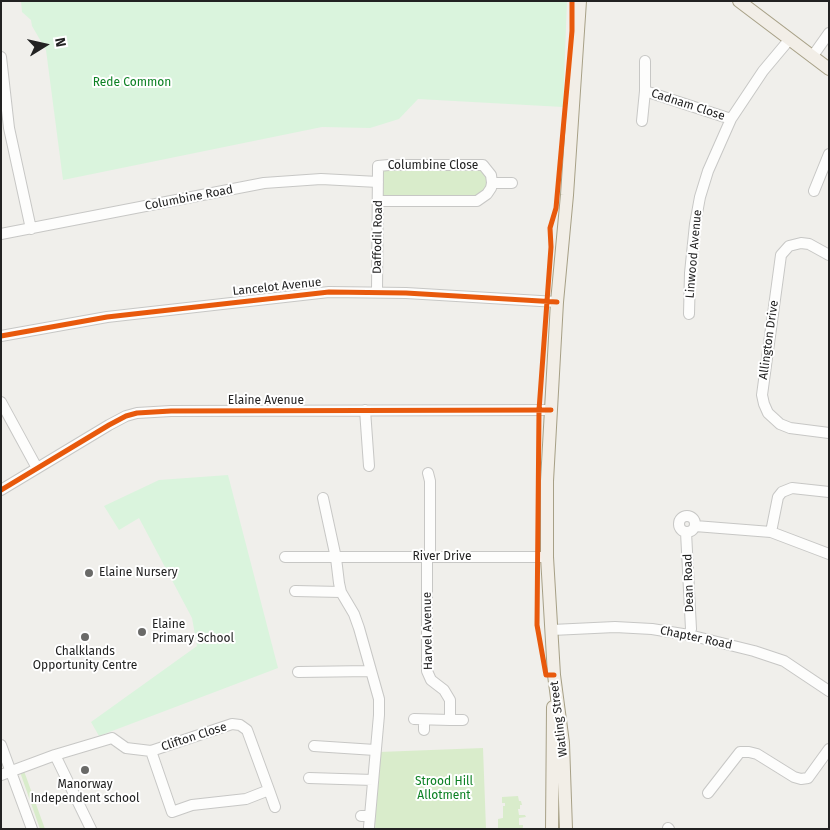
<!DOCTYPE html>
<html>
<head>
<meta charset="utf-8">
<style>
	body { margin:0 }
	#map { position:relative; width:830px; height:830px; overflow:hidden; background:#f0efeb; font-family:"Fira Sans",sans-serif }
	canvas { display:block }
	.frame { position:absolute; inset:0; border:2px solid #222; pointer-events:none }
	.north { position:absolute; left:20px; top:20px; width:50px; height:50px; -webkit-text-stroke:4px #fff; paint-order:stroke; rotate:80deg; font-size:14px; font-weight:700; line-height:20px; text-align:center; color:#222 }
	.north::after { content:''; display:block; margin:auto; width:18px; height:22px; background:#222; clip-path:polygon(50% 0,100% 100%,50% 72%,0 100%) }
</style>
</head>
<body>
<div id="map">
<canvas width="830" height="830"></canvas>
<div class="frame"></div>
<div class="north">N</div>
</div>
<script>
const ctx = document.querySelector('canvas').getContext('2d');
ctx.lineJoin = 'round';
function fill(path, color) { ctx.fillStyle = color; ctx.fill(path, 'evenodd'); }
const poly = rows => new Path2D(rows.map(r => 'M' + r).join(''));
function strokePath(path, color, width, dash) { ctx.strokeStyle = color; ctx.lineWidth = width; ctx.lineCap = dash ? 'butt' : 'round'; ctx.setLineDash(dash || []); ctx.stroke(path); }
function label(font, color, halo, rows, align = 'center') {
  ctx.font = font + ' "Fira Sans",sans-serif'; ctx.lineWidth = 4; ctx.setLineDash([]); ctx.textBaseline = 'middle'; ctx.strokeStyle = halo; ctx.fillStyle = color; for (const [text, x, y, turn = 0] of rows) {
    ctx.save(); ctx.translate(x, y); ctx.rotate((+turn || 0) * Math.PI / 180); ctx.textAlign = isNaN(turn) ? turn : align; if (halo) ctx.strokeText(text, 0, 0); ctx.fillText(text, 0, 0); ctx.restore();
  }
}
const grass = poly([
	[474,167,485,172,488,184,486,189,477,196,380,197,381,168],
	[483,748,486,829,375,829,379,752],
	[24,771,45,829,40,829,20,772],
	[518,796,519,801,521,801,522,805,520,805,520,809,518,809,519,815,525,815,526,817,519,818,519,825,523,825,523,827,522,829,498,829,498,819,503,818,503,806,505,806,505,803,502,803,502,797]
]);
const park = poly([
	[21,1,567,1,563,107,418,99,399,119,370,128,322,127,63,180,46,50,32,26,31,20,22,12],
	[228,475,278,668,99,736,91,722,197,646,192,618,139,518,119,530,104,506,159,480]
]);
const minor = poly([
	[1,57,9,128,31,229],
	[812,57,829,33],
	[645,61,645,91,731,119],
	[642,121,645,91],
	[492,183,512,183],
	[814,191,829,154],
	[1,234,264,183,321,179,378,182],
	[829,255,809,244,801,243,789,246,781,255,762,395,764,404,768,413,780,424,790,428,829,433],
	[377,292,378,166,389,165,483,165,491,175,492,183,491,188,487,194,477,201,378,201],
	[689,314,690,273,695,224,700,197,708,171,731,119,763,71,789,40],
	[1,336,107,317,329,292,406,293,557,302],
	[1,402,37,468],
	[365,410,369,466],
	[428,473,430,481,430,557],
	[1,490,109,425,126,416,137,413,171,411,551,410],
	[323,498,336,558,339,583,341,592,354,614,359,628,379,699,379,715,370,816,361,816],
	'679 524a8 8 0 1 1 16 0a8 8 0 1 1-16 0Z',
	[695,526,771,532,829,554],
	[686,532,691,629,689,635],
	[771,532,778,497,782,492,792,488,829,492],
	[285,557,547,557],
	[295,591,341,592],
	[552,630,615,627,652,629,689,635,754,651,784,661,829,691],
	[298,672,371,671],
	[414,719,450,720,450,700,444,690,431,680,427,671,427,557],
	[450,720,463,720],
	[424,730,424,720],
	[1,745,32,829],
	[314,746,375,750],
	[55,755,91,829],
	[1,775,55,755,112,738,126,748,151,751,232,724,240,725,247,730,269,790,246,799,192,805,172,812,151,751],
	[309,778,373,780],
	[269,790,275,807],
	[708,793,740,752,749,752,757,754,794,777,801,779,808,778,829,749],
	[369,827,370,816],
	[668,828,669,829]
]);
const major = poly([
	[739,1,829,69],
	[552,829,553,707],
	[566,829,563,743,554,675,547,557,547,481,557,302,567,195,580,1]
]);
const cycleway = poly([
	[1,336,107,317,329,292,406,293,557,302],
	[1,490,109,425,126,416,137,413,171,411,551,410],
	[554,675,546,675,537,625,539,410,551,247,550,228,556,208,572,31,572,1]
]);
const markers = [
	[89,573,5,"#6a6a68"],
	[142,632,5,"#6a6a68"],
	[85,637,5,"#6a6a68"],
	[85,770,5,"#6a6a68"]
];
const parkNames = [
	["Rede Common",132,83],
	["Strood Hill",444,782],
	["Allotment",444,796]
];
const streetNames = [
	["Cadnam Close",688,105,18],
	["Columbine Close",433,166],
	["Columbine Road",189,198,-11],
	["Daffodil Road",378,237,-89],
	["Linwood Avenue",694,254,-85],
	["Lancelot Avenue",277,287,-6],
	["Allington Drive",769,340,-82],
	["Elaine Avenue",266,401],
	["River Drive",442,557],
	["Dean Road",689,583,-92],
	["Harvel Avenue",428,631,-91],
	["Chapter Road",696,638,12],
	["Watling Street",559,719,-97],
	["Clifton Close",194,737,-18]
];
const poiNames = [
	["Elaine Nursery",99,573],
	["Elaine",152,625],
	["Primary School",152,639],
	["Chalklands",85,652,"center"],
	["Opportunity Centre",85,666,"center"],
	["Manorway",85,785,"center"],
	["Independent school",85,799,"center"]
];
fill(grass, '#d9eccb');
fill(park, '#daf4dd');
strokePath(minor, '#c7c7c5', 12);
strokePath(major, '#a7a086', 14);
strokePath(minor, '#fdfdfc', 10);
strokePath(major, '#f2eee7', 12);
strokePath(cycleway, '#e8590c', 5);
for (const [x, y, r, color] of markers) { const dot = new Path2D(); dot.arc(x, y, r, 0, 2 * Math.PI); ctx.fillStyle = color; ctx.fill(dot); strokePath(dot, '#fff', 2); }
label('12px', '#0e8225', '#fff', parkNames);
label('12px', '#222', '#fff', streetNames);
label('12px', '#222', '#fff', poiNames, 'left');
</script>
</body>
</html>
